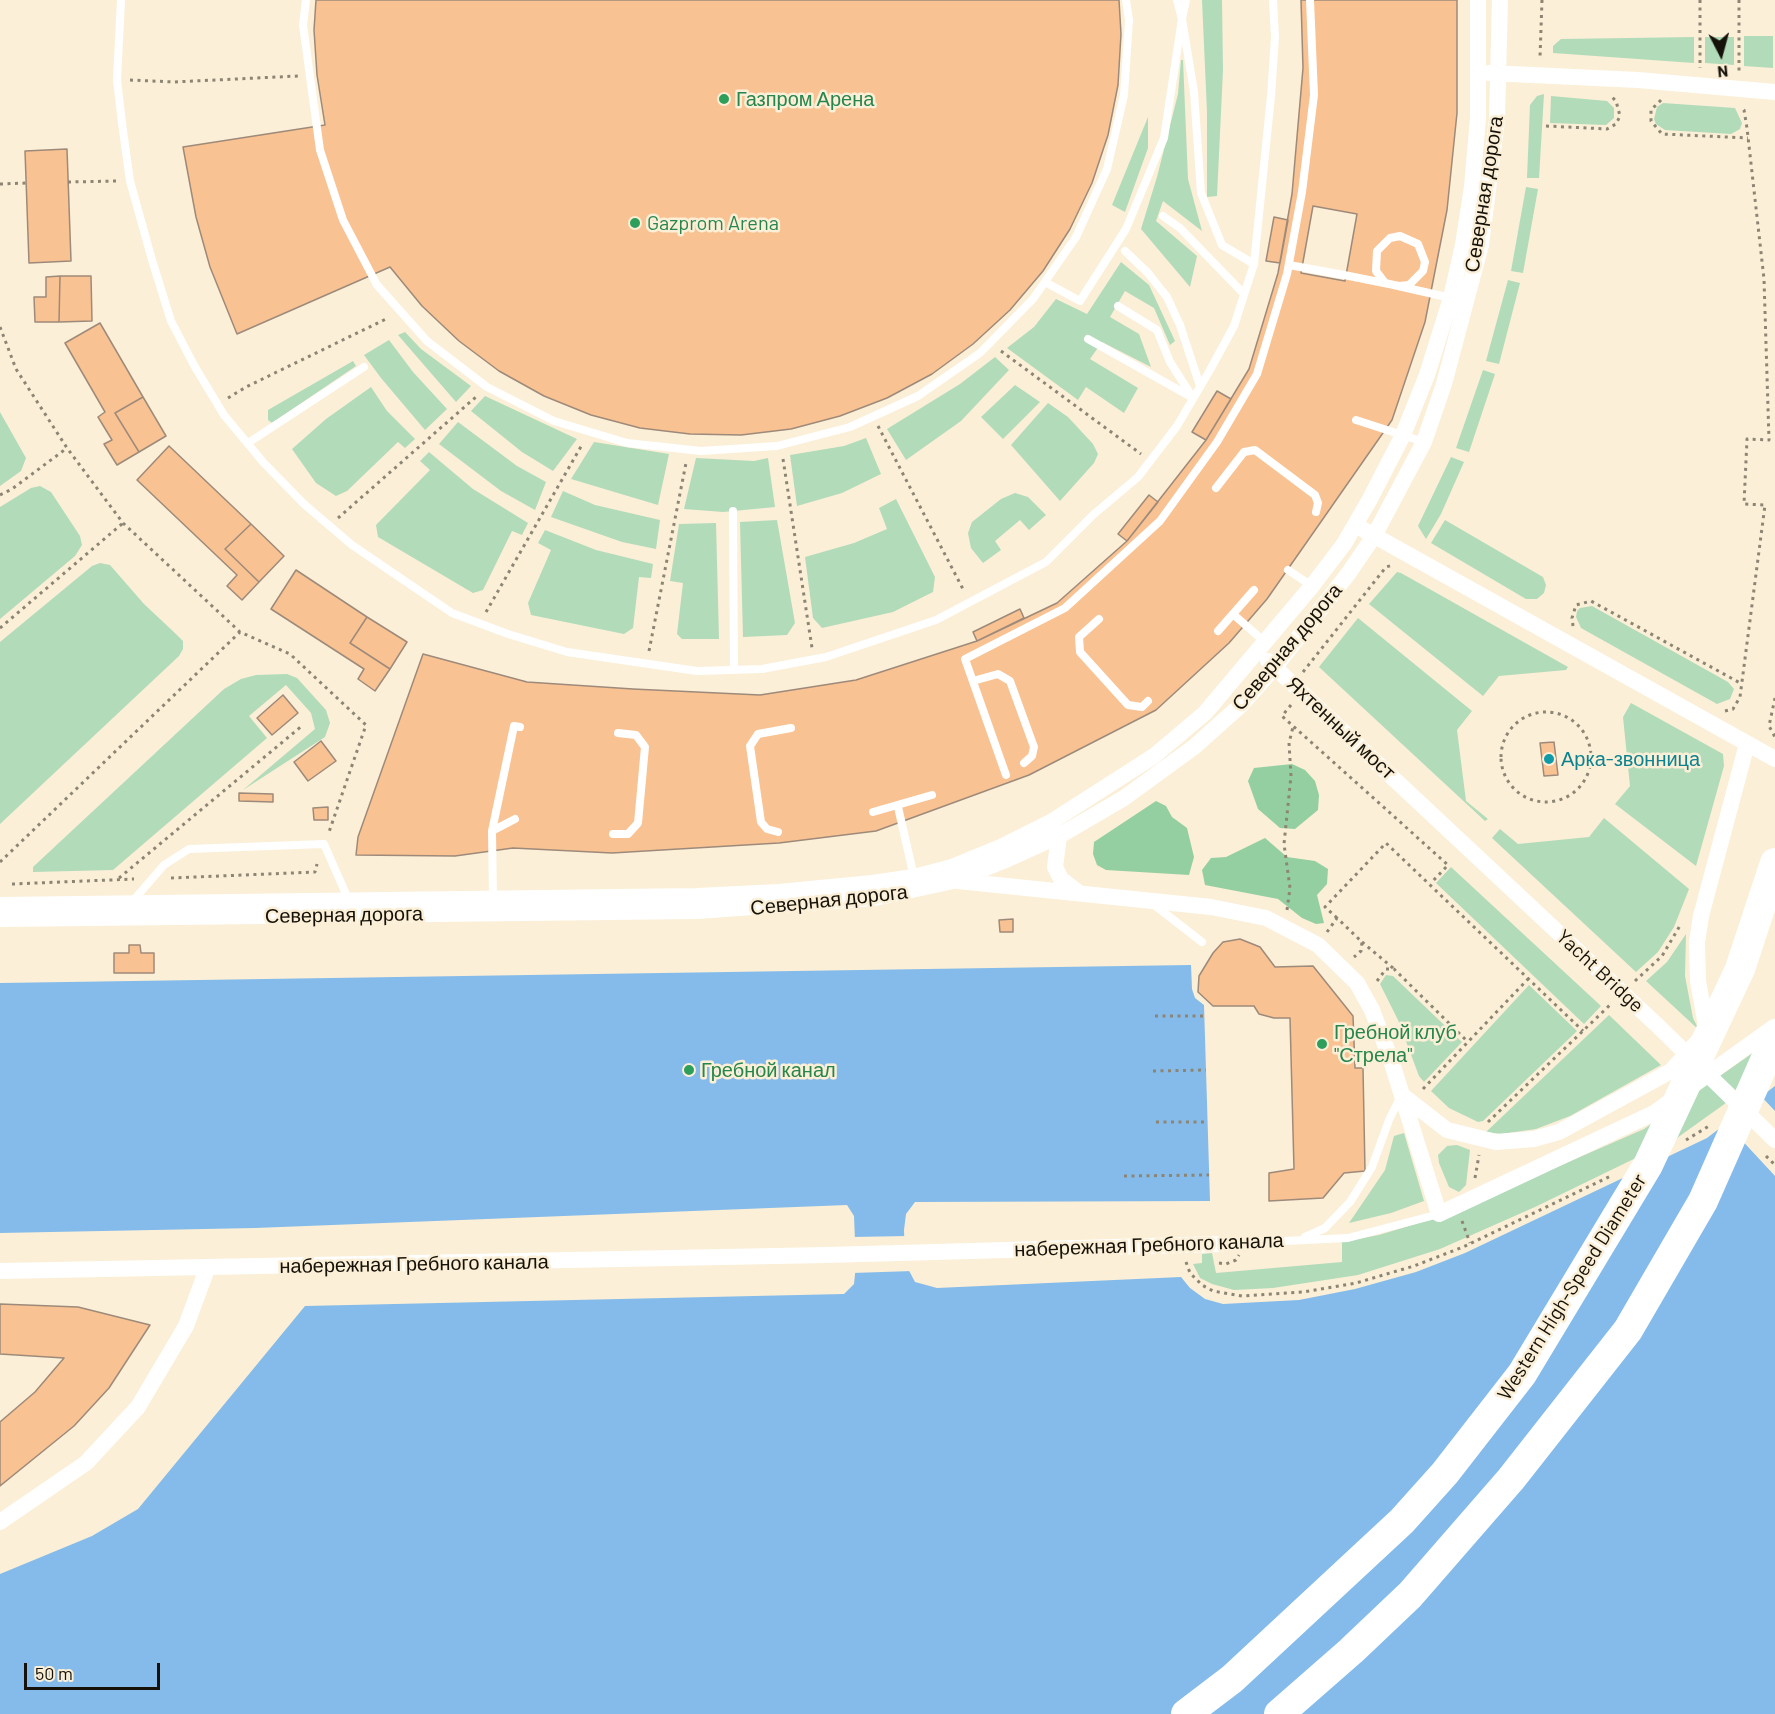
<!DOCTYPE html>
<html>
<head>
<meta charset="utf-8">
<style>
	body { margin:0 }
	#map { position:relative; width:1775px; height:1714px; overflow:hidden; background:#fbefd7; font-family:Barlow,sans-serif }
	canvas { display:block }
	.north { position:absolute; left:1691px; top:24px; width:60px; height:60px; -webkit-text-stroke:4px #fbefd7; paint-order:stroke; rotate:174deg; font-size:16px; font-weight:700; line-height:24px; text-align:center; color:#161209 }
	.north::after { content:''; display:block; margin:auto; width:21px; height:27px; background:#161209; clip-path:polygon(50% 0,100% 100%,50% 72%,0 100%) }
	.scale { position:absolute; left:24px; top:1663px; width:136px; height:27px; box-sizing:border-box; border:3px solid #161209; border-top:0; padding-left:8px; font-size:18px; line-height:21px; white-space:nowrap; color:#161209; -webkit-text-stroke:4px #fbefd7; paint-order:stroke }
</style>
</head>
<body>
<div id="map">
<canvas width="1775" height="1714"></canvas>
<div class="north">N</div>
<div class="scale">50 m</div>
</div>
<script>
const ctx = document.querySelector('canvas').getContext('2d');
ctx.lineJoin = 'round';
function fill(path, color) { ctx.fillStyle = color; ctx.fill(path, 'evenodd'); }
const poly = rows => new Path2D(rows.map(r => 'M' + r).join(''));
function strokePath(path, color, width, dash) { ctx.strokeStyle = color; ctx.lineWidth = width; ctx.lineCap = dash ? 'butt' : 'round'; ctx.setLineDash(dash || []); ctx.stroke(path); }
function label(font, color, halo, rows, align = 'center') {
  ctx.font = font + ' Barlow,sans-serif'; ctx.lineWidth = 5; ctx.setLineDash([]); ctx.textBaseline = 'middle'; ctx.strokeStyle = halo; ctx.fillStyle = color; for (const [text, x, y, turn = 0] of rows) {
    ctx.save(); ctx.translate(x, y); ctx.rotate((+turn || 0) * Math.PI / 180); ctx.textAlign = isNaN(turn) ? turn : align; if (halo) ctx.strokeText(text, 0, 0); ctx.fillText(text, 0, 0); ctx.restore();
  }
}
const green = poly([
	[1202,0,1222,0,1223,70,1217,196,1207,197,1207,112],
	[1744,36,1773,36,1773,68,1744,66],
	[1694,37,1694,63,1553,53,1553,46,1561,39],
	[1705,37,1734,37,1734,65,1705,63],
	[1181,60,1183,60,1188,179,1202,231,1163,201,1156,221,1197,256,1190,287,1141,229,1157,177,1178,94],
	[1544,94,1539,178,1527,178,1530,105,1537,96],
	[1551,96,1607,101,1614,108,1614,118,1606,125,1550,123],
	[1663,103,1735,108,1742,123,1740,129,1731,134,1665,130,1656,124,1654,119,1657,107],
	[1148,117,1148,148,1125,212,1112,205],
	[1526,187,1538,189,1523,273,1511,271],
	[1121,262,1149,285,1175,341,1170,345,1154,308,1125,291,1110,317,1139,334,1151,367,1102,342,1090,359,1138,388,1124,413,1086,387,1078,400,1007,348,1034,327,1056,299,1087,314],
	[1508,280,1520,283,1499,364,1486,361],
	[405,332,421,349,471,386,456,402,398,335],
	[389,340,413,372,447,409,425,430,381,378,364,355],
	[995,357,1009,370,961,421,906,460,887,429,960,384],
	[353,361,356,366,272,423,268,420,268,410],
	[1483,370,1495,374,1469,452,1456,448],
	[1015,385,1040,402,1003,439,981,417],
	[371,387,387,411,415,439,405,448,398,442,347,491,336,496,316,483,292,449,326,419],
	[485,396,577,439,553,471,522,452,471,411],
	[1048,403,1068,417,1093,444,1098,454,1094,463,1060,501,1011,445],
	[0,412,26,458,21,471,0,486],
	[458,422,517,466,546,482,535,510,501,491,439,444],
	[866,438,881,474,842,493,797,506,790,455,844,446],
	[594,442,669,454,658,505,571,479],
	[429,452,473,489,528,523,522,535,512,531,483,590,473,593,378,537,376,525,430,470,420,461],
	[1451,457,1464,462,1441,514,1426,539,1418,526],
	[696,458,754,461,768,458,775,507,723,512,684,509],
	[40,486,51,492,80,536,82,545,75,556,0,619,0,507,31,488],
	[563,491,595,505,660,520,656,549,622,542,551,517],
	[1015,493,1028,497,1046,515,1029,530,1020,520,995,541,1001,550,983,563,971,548,968,533,972,522,1001,499],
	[896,499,935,577,933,592,893,612,822,628,813,618,805,557,854,543,887,529,879,508],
	[777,520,795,623,787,635,743,637,740,522],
	[1445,520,1543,577,1546,585,1544,593,1537,599,1526,599,1431,543],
	[716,523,719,639,682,639,677,634,683,583,670,581,679,524],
	[545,530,596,550,653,564,651,578,639,577,633,628,624,634,531,615,528,603,551,550,538,543],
	[100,563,110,565,144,604,176,634,183,641,183,649,179,656,0,824,0,642,92,566],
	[1397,572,1401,573,1568,667,1566,670,1499,676,1483,696,1369,604],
	[1592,606,1728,682,1734,689,1730,699,1717,704,1581,628,1576,617,1577,611,1580,608],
	[1358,618,1472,711,1457,730,1466,801,1488,819,1485,821,1319,667],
	[287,674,297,678,326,710,330,723,325,737,243,790,315,729,311,713,286,685,249,716,267,738,113,870,33,872,33,867,224,689,241,679,256,675],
	[1631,703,1723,754,1724,766,1696,866,1615,804,1630,786,1623,717],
	[1604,818,1689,889,1674,927,1658,952,1636,972,1492,838,1500,829,1518,844,1589,837],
	[1451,867,1601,1006,1584,1024,1436,883],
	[1686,934,1685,976,1693,1018,1699,1030,1646,981,1667,962],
	[1386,975,1393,976,1462,1042,1424,1082,1419,1076,1398,1020,1380,984],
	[1529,985,1577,1031,1483,1121,1478,1122,1449,1108,1431,1091],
	[1609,1015,1661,1065,1570,1116,1536,1129,1501,1134,1486,1132],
	[1757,1050,1765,1075,1677,1138,1535,1207,1440,1249,1358,1275,1273,1288,1234,1290,1212,1284,1200,1278,1193,1264,1202,1263,1202,1254,1212,1253,1216,1273,1342,1262,1342,1242,1379,1235,1452,1213,1644,1129],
	[1404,1133,1424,1201,1391,1213,1349,1223,1385,1170,1394,1136],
	[1457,1145,1470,1150,1466,1185,1459,1192,1449,1187,1439,1163,1438,1155,1447,1146]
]);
const forest = poly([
	[1292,764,1305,770,1315,781,1319,795,1318,810,1295,829,1280,828,1258,809,1248,781,1254,768],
	[1156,801,1166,806,1172,817,1187,828,1194,857,1189,875,1106,870,1097,865,1093,854,1094,842],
	[1265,838,1287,857,1315,861,1328,869,1327,884,1317,895,1324,923,1316,924,1302,918,1278,899,1205,885,1202,870,1211,858,1226,857]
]);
const water = poly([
	[1191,965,1192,989,1195,998,1204,1005,1210,1201,915,1202,906,1214,904,1230,905,1263,915,1282,937,1288,1181,1277,1190,1288,1205,1299,1223,1304,1299,1300,1355,1289,1416,1272,1465,1253,1707,1138,1775,1086,1775,1714,0,1714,0,1574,92,1536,138,1509,305,1306,844,1294,854,1284,856,1265,854,1216,847,1205,255,1228,0,1233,0,983]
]);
const pier = poly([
	[1759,1094,1775,1111,1775,1176,1724,1121],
	[908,1236,908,1263,913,1271,852,1273,852,1237]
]);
const building = poly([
	[316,0,1119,0,1121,34,1118,85,1108,135,1092,183,1070,229,1043,271,1010,310,973,344,932,374,887,398,840,416,791,429,741,435,690,434,640,428,591,415,544,396,499,371,459,341,422,306,390,267,237,334,210,267,196,217,183,147,325,125,317,75,314,30,316,0],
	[1301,0,1457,0,1457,113,1447,210,1425,322,1392,420,1267,599,1229,643,1156,710,1029,775,876,831,779,843,612,853,513,848,455,856,356,855,358,837,423,654,527,682,633,689,760,695,856,680,977,641,1057,603,1127,541,1206,440,1249,369,1278,273,1292,194,1303,68,1301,0],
	[67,149,71,261,29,263,25,151,67,149],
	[1313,206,1357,214,1345,281,1301,273,1313,206],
	[1274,217,1288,220,1280,263,1266,261,1274,217],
	[60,276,91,276,92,321,59,322,60,276],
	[60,276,59,322,35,322,34,297,46,297,46,277,60,276],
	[100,323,143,397,115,413,139,452,117,465,104,444,112,440,98,417,105,412,65,343,100,323],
	[1217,391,1231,399,1206,440,1192,432,1217,391],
	[143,397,166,436,139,452,115,413,143,397],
	[169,446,251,524,225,549,259,582,242,600,227,586,237,575,137,480,169,446],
	[1149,495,1158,502,1127,541,1118,534,1149,495],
	[251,524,284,556,259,582,225,549,251,524],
	[296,570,367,617,350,643,390,669,375,691,358,679,364,669,271,609,296,570],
	[1020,609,1024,618,977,641,973,632,1020,609],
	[367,617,407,642,390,669,350,643,367,617],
	[283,695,298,713,272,735,257,718,283,695],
	[321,741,336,761,308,781,294,762,321,741],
	[1554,742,1558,775,1544,776,1540,743,1554,742],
	[239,793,273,794,273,802,239,801,239,793],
	[328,807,328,820,314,820,313,808,328,807],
	[1013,919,1013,932,1000,932,999,920,1013,919],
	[1240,939,1260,947,1275,967,1313,966,1353,1016,1355,1068,1363,1068,1365,1171,1344,1173,1323,1198,1269,1201,1269,1173,1294,1169,1290,1018,1274,1018,1259,1014,1254,1006,1213,1006,1198,992,1199,976,1213,953,1223,942,1240,939],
	[129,945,140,945,141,953,154,953,154,973,114,973,114,953,129,953,129,945],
	[0,1304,78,1307,150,1325,109,1388,74,1426,0,1486,0,1422,35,1392,64,1358,0,1354,0,1304]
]);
const path = poly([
	[1542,0,1540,57,1543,57],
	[1700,0,1700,68],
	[1739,0,1739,71],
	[130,80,174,82,298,76],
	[1661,100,1651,110,1651,121,1662,134,1748,138],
	[1546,126,1607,129,1616,124,1620,116,1616,101,1612,97],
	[68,182,118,181],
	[0,184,26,183],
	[0,327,16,369,67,448,123,523,240,632,290,654,366,725,329,832],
	[1001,351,1141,454],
	[228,398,246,387,388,318],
	[878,426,964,591],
	[783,459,812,648],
	[0,495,12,489,67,448],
	[338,518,477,396],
	[486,612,583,443],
	[1573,626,1572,618,1576,605,1591,601,1742,684],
	[0,628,123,523],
	[649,651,686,463],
	[1303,672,1386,567,1393,565],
	[1775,698,1769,726,1775,737],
	[1291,705,1282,716,1448,865,1431,883],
	[1725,711,1733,709,1740,697,1765,505,1744,504,1747,439,1769,440,1764,279,1747,128,1744,110,1741,107],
	'1501 757a45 45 0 1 1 90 0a45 45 0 1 1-90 0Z',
	[0,862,240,632],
	[119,878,303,725],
	[171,878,315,872,317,864],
	[12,884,134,879],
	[1287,910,1290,888,1284,844,1291,776,1289,743,1293,727],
	[1337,918,1325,907,1386,843,1583,1031],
	[1327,932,1337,918,1362,942,1361,951,1354,957],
	[1362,942,1393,968],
	[1377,981,1386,969,1394,969,1468,1042],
	[1635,981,1662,956,1681,924],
	[1155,1016,1204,1016],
	[1153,1071,1206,1070],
	[1423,1089,1529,978],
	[1156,1122,1208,1122],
	[1488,1122,1611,1004],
	[1686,1140,1709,1126],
	[1766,1156,1775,1165],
	[1124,1176,1209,1175],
	[1475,1178,1479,1155],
	[1462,1221,1470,1243],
	[1186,1262,1190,1273,1202,1285,1213,1291,1242,1296,1303,1292,1356,1283,1414,1266,1463,1247,1613,1175],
	[1219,1263,1226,1264,1236,1260,1239,1255]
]);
const lane = poly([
	[121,0,117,80,122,123,130,181,152,260,171,321,195,367,224,415,263,462,304,504,352,545,452,613,508,634,567,652,697,671,762,669,826,657,936,620,1046,562,1093,515,1138,477,1177,426,1210,370,1234,326,1254,264,1271,96,1275,37,1273,0],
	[306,0,303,25,320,150,343,220,377,285,427,341,487,387,554,421,627,443,701,451,777,446,850,427,918,396,980,353,1033,299,1076,237,1107,169,1124,95,1129,20,1126,0],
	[1186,0,1182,19,1194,92,1201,193,1222,245,1254,264],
	[1163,216,1180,228,1244,294],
	[1125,251,1148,273,1167,297,1180,325,1200,386],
	[1289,265,1344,275,1399,286,1409,285,1423,271,1425,262,1418,244,1400,236,1390,238,1377,251,1376,271,1385,283,1451,298],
	[1045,282,1080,301,1126,229,1164,138,1182,19,1177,0],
	[1118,306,1157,330,1170,362,1193,398],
	[1088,339,1193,398],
	[1356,420,1424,442],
	[248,443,364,367],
	[1216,488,1244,452,1255,450,1315,495,1318,503,1316,512],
	[733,511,734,669],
	[1288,570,1312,586],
	[1234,615,1266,643],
	[1099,619,1079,637,1080,652,1128,705,1142,707,1148,701],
	[1218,631,1254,590],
	[973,681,998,674,1010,681,1034,747,1032,756,1024,763],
	[1006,775,965,659,1065,608,1160,521,1217,442,1257,374,1287,274,1302,192,1314,95,1310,0],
	[898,807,914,877],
	[873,812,932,795],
	[492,831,514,726,520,727],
	[778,832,767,829,761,822,750,746,758,734,791,728],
	[613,834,628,834,638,823,645,747,636,735,618,733],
	[493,899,492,831,515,819],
	[132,902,164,865,189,849,324,844,349,901],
	[1153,904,1202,942],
	[1305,1237,1325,1228,1350,1202,1372,1167,1389,1120,1401,1096],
	[1221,1244,1348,1238,1439,1214]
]);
const street = poly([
	[1489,73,1638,80,1775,92],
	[1364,530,1775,759],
	[1268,661,1658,1026,1775,1140],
	[1056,830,1059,836,1055,867,1061,879,1078,892],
	[958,881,1211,907,1266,918,1318,945,1357,983,1372,1010,1391,1060,1439,1214,1654,1113,1774,1027],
	[0,905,697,896,779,892,872,883,914,877,952,867,1001,847,1051,822,1154,756,1205,713,1312,586,1344,544,1370,499,1403,435,1427,375,1451,298,1463,245,1472,187,1478,118,1478,0],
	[0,919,698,911,875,898,953,881,1008,859,1059,836,1124,798,1194,747,1241,705,1275,667,1348,574,1374,536,1424,442,1444,384,1481,245,1497,120,1500,0],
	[1402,1095,1447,1130,1496,1142,1534,1139,1559,1132,1671,1071,1707,1031,1698,981,1697,942,1701,916,1747,744],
	[0,1271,827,1255,1221,1244],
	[0,1522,86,1463,138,1407,186,1326,207,1269]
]);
const highway = poly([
	[1186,1714,1232,1679,1402,1521,1445,1473,1522,1374,1648,1165,1740,969,1775,863],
	[1279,1714,1351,1651,1410,1595,1511,1479,1628,1330,1703,1201,1775,1038]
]);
const markers = [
	[724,99,6,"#2e9e5b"],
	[635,223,6,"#2e9e5b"],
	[1549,759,6,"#0f9aa8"],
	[1322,1044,6,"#2e9e5b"],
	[689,1070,6,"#2e9e5b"]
];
const leisureNames = [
	["Газпром Арена",736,99],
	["Gazprom Arena",647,223],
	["Гребной клуб",1334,1032],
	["\"Стрела\"",1334,1055],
	["Гребной канал",701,1070]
];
const streetNames = [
	["Северная дорога",1484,194,-81],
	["Северная дорога",1287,647,-50],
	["Яхтенный мост",1341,728,43],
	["Северная дорога",829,900,-6],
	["Северная дорога",344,915,-1],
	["Yacht Bridge",1600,971,43],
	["набережная Гребного канала",1149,1245,-2],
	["набережная Гребного канала",414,1264,-1],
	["Western High-Speed Diameter",1572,1287,-58]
];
const cultureNames = [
	["Арка-звонница",1561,759]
];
fill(green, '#b2dbba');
fill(forest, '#94cfa1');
fill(water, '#84bbea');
fill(pier, '#fbefd7');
fill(building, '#f9c292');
strokePath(building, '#9e8a7a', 1.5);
strokePath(path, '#8d8574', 3, [3, 4.5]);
strokePath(lane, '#fff', 8);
strokePath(street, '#fff', 16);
strokePath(highway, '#fff', 30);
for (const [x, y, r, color] of markers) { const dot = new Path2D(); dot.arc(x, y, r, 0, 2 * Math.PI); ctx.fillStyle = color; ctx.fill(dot); strokePath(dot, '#fbefd7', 2); }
label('20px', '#27864d', '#fbefd7', leisureNames, 'left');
label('20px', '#161209', '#fbefd7', streetNames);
label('20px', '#0d838f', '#fbefd7', cultureNames, 'left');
</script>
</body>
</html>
